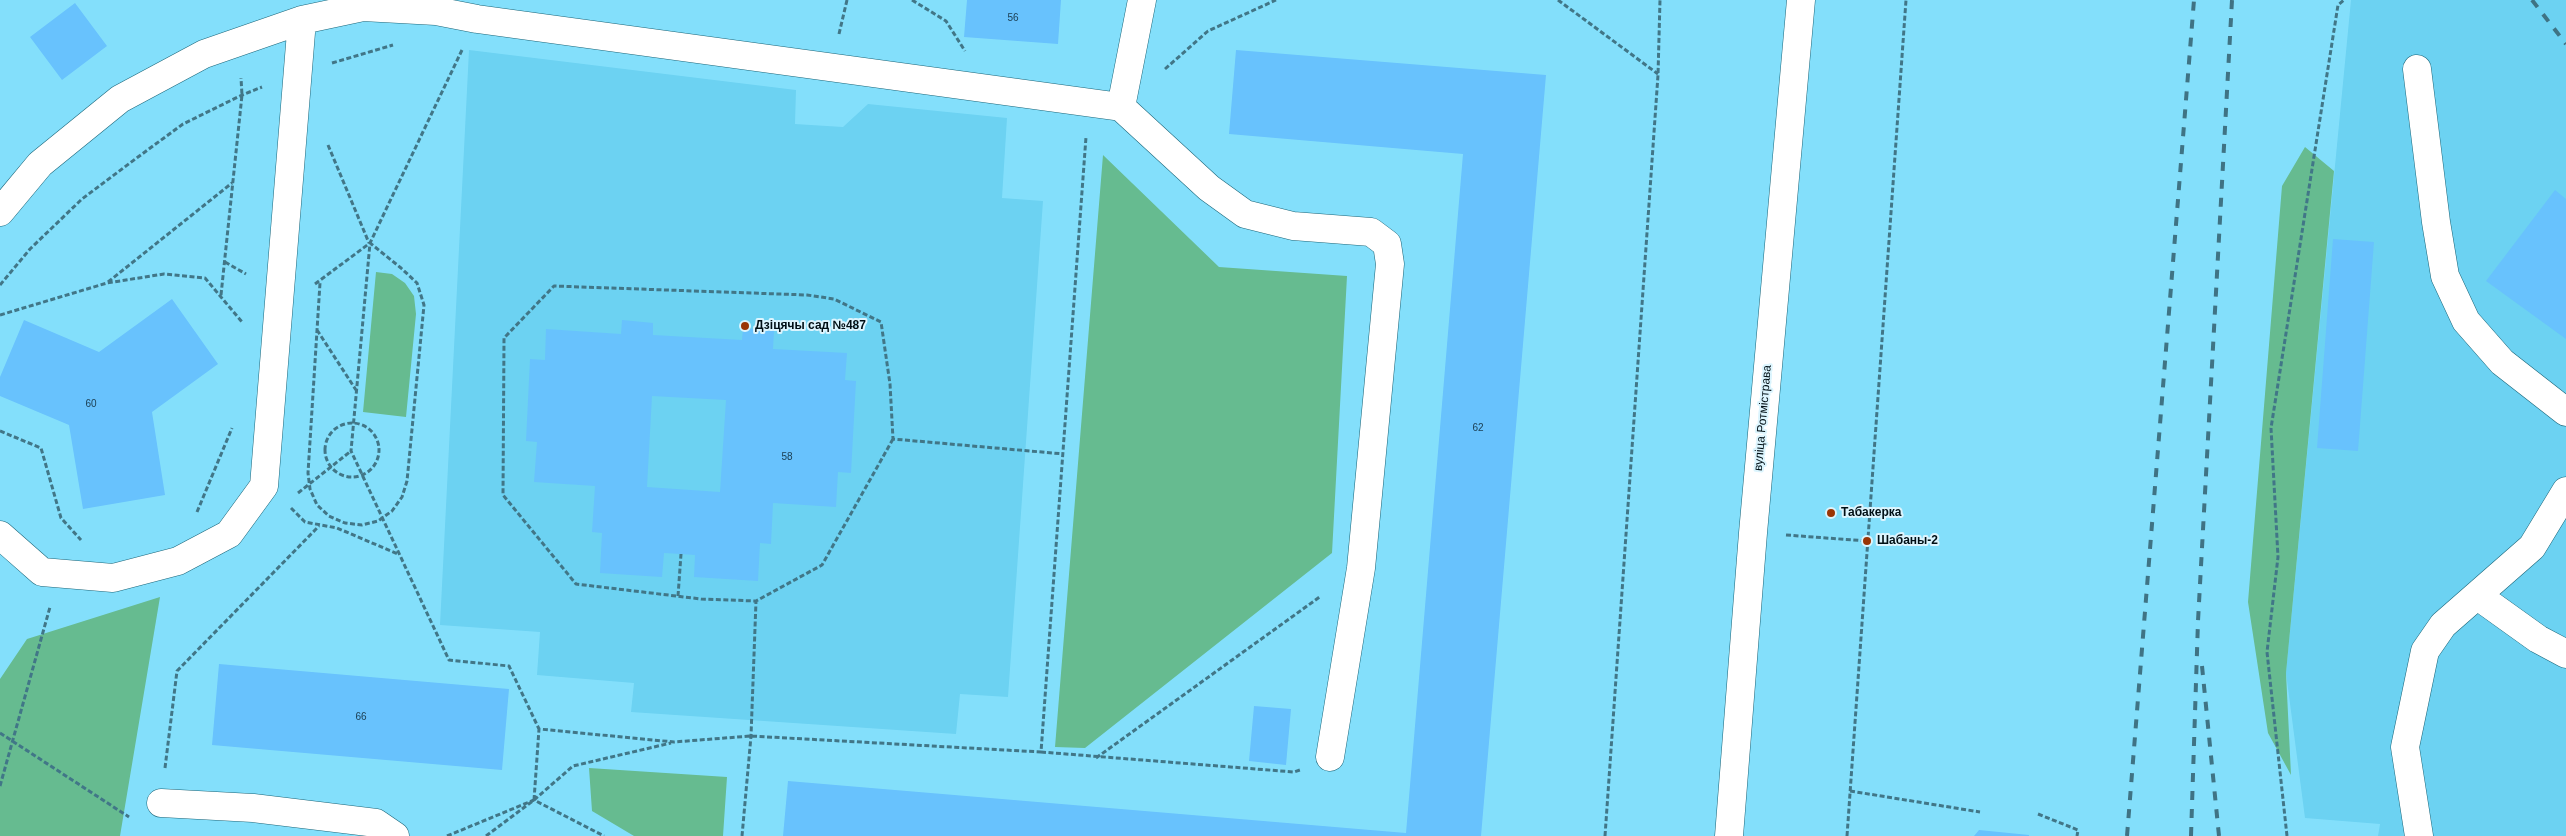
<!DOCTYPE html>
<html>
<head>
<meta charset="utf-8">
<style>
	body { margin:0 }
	canvas { display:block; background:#83dffb }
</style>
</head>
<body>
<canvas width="2566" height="836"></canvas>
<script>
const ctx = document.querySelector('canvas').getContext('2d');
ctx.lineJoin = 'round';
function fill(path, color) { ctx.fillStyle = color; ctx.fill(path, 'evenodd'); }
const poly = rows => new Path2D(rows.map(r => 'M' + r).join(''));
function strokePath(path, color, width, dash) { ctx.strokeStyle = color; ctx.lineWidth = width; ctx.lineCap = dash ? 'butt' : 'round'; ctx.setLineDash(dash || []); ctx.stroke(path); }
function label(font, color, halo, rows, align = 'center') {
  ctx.font = font + ' Arial,sans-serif'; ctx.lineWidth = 4; ctx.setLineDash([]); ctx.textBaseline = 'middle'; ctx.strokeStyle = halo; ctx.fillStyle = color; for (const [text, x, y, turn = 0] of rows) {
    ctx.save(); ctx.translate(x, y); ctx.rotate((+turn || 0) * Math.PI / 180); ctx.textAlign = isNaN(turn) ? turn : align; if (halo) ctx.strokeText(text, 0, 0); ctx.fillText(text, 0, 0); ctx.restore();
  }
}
const built = poly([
	[2351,0,2566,0,2566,836,2378,836,2380,824,2305,818,2286,673],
	[469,50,796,90,795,124,843,127,868,104,1007,118,1002,198,1043,201,1008,697,960,694,956,734,631,712,634,683,537,675,540,632,440,625]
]);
const green = poly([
	[2305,147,2334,171,2286,673,2291,775,2268,733,2248,602,2282,186],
	[1103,155,1219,267,1347,276,1332,553,1085,748,1055,747],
	[376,272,392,274,405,283,414,296,416,314,406,417,363,412],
	[160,597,120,836,0,836,0,679,27,639],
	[589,768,727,777,723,836,634,836,592,811]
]);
const building = poly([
	[967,0,1061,0,1058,44,964,37],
	[75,3,107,46,62,80,30,37],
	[1236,50,1546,75,1481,836,783,836,788,781,1406,833,1463,154,1229,134],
	[2555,190,2566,199,2566,339,2486,281],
	[2333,239,2374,242,2358,451,2317,448],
	[172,299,218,364,152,412,165,495,83,509,69,425,0,396,0,377,24,320,99,352],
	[622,320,653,323,653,335,742,340,743,328,774,331,773,349,847,353,845,380,856,381,851,473,838,472,836,507,773,503,771,544,760,543,758,581,694,577,695,555,681,554,664,553,662,577,600,573,602,533,592,532,595,486,534,482,537,442,526,441,530,359,545,360,546,329,621,334],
	[652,396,726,400,720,492,647,487],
	[219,664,509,689,502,770,212,745],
	[1254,706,1291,709,1286,765,1249,761],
	[1979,830,2029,835,2029,836,1974,836]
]);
const path = poly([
	[912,0,946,21,965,51],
	[1558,0,1658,74],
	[839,34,847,0],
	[462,50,370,243,351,451,449,660,509,666,539,729,674,742,751,736,1041,752,1086,137],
	[332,63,393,45],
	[1165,69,1208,31,1276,0],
	[328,145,369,243],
	[225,262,246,274],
	[108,282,232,183],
	[315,284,370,243,401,268,417,283,424,305,407,481,402,497,392,511,378,521,362,525,345,523,329,516,317,505,310,489,308,473,320,283],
	[0,285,30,249,82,199,138,157,183,124,242,95,262,87],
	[221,295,242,95,241,78],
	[0,315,107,283,164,274,205,278,242,322],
	[317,330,356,390],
	'325 450a27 27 0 1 1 54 0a27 27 0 1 1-54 0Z',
	[0,431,41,448,61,518,81,540],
	[893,439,822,565,756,601,701,599,576,584,503,495,504,338,554,286,807,295,834,299,881,322,890,384,893,439,1064,454],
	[298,493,351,451],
	[291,508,305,522,337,528,398,554],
	[197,512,232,428],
	[1786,535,1867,541],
	[678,596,681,554],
	[0,733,129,817],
	[1041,752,1294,772,1300,770],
	[1096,758,1321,596],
	[165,768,177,671,319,526],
	[0,786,50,607],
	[1850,791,1980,812],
	[534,800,573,766,671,743],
	[2038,814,2078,830,2077,836],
	[447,836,534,800,604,836],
	[486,836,534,800,539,729],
	[742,836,751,736,756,601],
	[1605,836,1658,75,1660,0],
	[1847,836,1906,0],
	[2287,836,2267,652,2278,557,2271,428,2338,5,2344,0]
]);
const minor = poly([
	[302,20,363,7,436,11,477,19,1121,107,1209,188,1245,214,1293,226,1371,232,1387,244,1390,264,1361,568,1330,757],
	[2417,69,2436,222,2445,276,2466,321,2502,362,2566,412],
	[1121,107,1142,0],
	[0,212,40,164,120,99,204,54,302,20,264,486,229,534,178,561,113,578,42,572,0,535],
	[2478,596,2538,639,2566,654],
	[161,803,253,808,376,823,395,836],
	[1729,836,1753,533,1801,0],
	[2419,836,2405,747,2425,651,2443,625,2532,547,2566,491]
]);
const rail = poly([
	[2532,0,2566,44],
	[2202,666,2219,836],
	[2127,836,2194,0],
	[2191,836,2198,621,2232,0]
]);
const markers = [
	[745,326,5,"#9a3505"],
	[1831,513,5,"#9a3505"],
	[1867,541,5,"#9a3505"]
];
const numberNames = [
	["56",1013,18],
	["60",91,404],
	["62",1478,428],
	["58",787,457],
	["66",361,717]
];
const poiNames = [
	["Дзіцячы сад №487",755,326],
	["Табакерка",1841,513],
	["Шабаны-2",1877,541]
];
const streetNames = [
	["вуліца Ротмістрава",1763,418,-85]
];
fill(built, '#6cd2f2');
fill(green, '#66bb90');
fill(building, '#68c2fd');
strokePath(minor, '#1b667a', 29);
strokePath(path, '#417687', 3, [5, 2.5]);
strokePath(minor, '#fff', 28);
strokePath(rail, '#3f7384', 4, [9, 9]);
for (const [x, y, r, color] of markers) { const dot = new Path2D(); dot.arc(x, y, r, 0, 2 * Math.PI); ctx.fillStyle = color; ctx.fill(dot); strokePath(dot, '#dcf5fe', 2); }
label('10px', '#1a3c4f', null, numberNames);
label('bold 12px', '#000f15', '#dcf5fe', poiNames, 'left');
label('12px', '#000f15', '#dcf5fe', streetNames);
</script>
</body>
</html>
